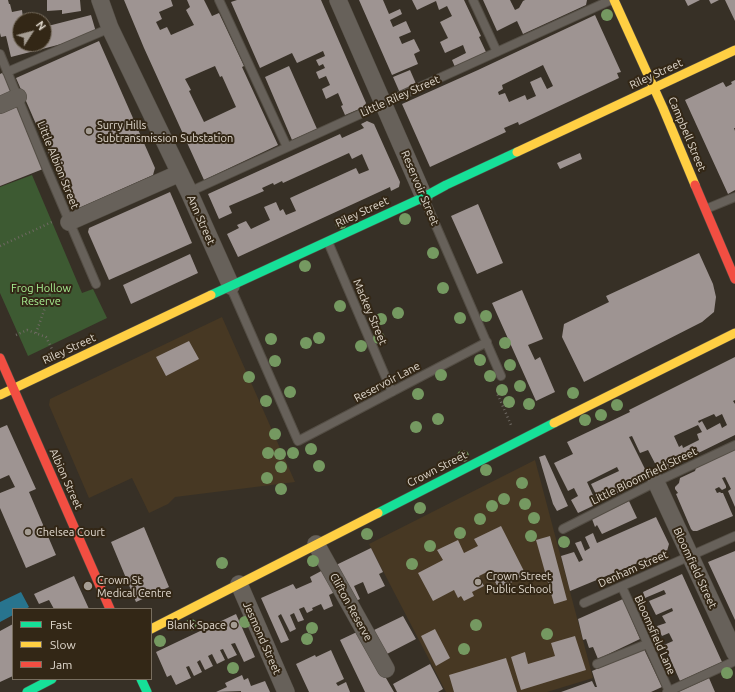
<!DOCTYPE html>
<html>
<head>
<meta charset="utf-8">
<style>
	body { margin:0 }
	#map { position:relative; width:735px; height:692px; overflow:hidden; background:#373026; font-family:Ubuntu,sans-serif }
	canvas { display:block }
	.legend { position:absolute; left:12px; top:608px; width:140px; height:72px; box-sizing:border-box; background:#332716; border:1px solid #786e5f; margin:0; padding:5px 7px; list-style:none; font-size:12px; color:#e0d8cd }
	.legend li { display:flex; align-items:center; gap:8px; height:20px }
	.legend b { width:20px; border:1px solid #786e5f }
	.north { position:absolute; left:12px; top:12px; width:40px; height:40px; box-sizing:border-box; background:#332716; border:1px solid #786e5f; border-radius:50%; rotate:54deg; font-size:11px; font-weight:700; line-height:16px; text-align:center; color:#e0d8cd }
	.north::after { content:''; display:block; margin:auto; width:14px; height:18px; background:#a59d93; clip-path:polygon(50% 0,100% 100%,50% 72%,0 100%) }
</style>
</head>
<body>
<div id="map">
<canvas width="735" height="692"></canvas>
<ul class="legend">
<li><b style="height:5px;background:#16e098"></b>Fast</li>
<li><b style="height:5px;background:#ffcf43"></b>Slow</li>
<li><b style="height:5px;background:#f24e42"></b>Jam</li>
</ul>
<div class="north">N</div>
</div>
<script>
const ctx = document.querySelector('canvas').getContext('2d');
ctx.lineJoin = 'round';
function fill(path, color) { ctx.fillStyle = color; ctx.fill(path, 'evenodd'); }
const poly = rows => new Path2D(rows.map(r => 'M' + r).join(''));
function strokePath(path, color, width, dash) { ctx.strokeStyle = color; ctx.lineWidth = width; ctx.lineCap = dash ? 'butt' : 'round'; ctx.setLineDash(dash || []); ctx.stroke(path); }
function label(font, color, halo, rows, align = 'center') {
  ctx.font = font + ' Ubuntu,sans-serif'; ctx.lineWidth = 4; ctx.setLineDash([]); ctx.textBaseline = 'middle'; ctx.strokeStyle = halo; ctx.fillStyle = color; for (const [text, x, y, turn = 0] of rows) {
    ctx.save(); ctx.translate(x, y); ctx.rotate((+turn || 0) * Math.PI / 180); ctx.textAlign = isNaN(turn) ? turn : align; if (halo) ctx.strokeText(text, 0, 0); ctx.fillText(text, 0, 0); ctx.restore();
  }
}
const built = poly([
	[222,317,295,482,175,497,168,504,149,513,132,478,89,498,49,405,50,399],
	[535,460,593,678,547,692,446,692,369,544]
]);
const green = poly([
	[32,175,82,293,93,289,107,318,28,356,0,293,0,187]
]);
const water = poly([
	[21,592,29,607,26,609,13,609,13,615,0,622,0,602]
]);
const building = poly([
	[0,0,8,0,9,4,10,4,12,12,22,10,23,18,29,17,30,20,20,20,20,44,44,44,44,27,91,15,96,32,77,40,11,57,6,36,1,37,0,33],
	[47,0,80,0,81,11,62,14,62,10,47,11],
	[124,0,171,0,173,6,159,12,162,19,156,22,160,30,167,27,171,35,194,25,186,10,190,7,187,0,204,0,212,16,219,13,244,66,242,67,278,145,204,180,144,48],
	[215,66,220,77,222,76,236,107,204,122,189,91,191,90,185,79],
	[216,135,217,138,209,142,208,138],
	[237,0,321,0,366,103,364,107,345,115,341,106,343,105,338,93,326,99,322,89,330,85,326,76,319,79,316,72,325,68,323,64,319,66,316,60,325,56,323,51,297,63,292,53,260,68,231,2],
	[359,0,383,0,389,14,400,9,402,14,390,20,393,27,406,21,411,32,399,37,402,44,414,39,420,51,414,54,418,64,392,75],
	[412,0,464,0,481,36,479,37,486,52,455,67,452,60,466,53,463,45,445,53,440,42,448,38,440,22,452,16,447,6,439,10,436,1,417,10],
	[483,0,510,0,515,10,519,8,523,1,525,0,587,0,586,5,523,34,517,21,497,31],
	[685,0,700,0,688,6],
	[709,0,719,0,711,4],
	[725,0,735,0,735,21],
	[595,15,621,72,617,73,619,78,519,125,518,122,504,128,506,132,430,167,402,104,478,70],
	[543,65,553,86,547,89,541,77,530,82,536,96,527,100,525,95,509,102,505,93,499,95,498,92,503,89,502,85],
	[99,41,155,168,153,175,77,209,72,207,16,78],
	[289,66,317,129,292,140,265,77],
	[410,70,417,86,400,93,393,77],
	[4,72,11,90,10,94,0,98,0,74],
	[735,80,735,128,734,128,735,131,735,190,728,194,685,100,723,82,726,87,732,84,731,82],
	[16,107,19,108,28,128,26,130,43,169,0,186,0,114],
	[367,121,374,124,400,182,399,187,391,191,390,187,238,257,227,234,239,228,237,225,246,221,251,229,270,220,264,207,276,202,280,211,283,209,286,215,296,211,290,198,356,168,359,174,369,170,362,154,352,159,349,153,283,183,282,181,274,185,273,183,262,188,264,191,229,206,232,213,219,219,208,194,340,134,342,138,364,128,361,124],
	[580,153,582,159,560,169,557,163],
	[170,192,192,243,109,280,88,232,89,228],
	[478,204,503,263,477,274,451,216],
	[699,253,713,284,716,297,714,312,702,322,584,382,562,337,564,324,609,302,606,296],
	[190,254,198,273,131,304,123,285],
	[522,290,543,339,528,345,535,360,540,357,555,392,536,401,492,303],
	[189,341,199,359,166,376,156,357],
	[735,357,735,400,733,401,735,404,735,435,680,462,680,464,660,473,648,450,640,453,632,436,629,437,649,477,600,502,591,484,619,471,617,467,587,482,597,504,578,513,571,500,578,496,574,488,568,491,554,463,573,454,567,442,630,412,629,410],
	[714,414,716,417,722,414,727,425,722,428,720,423,707,430,702,421,699,423,698,421],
	[698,425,702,432,697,434,699,440,683,448,682,445,679,447,674,436],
	[7,425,36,489,29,492,56,555,26,568,0,508,0,493,15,487,9,475,0,479,0,428],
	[735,449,735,507,728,491,731,489,725,477,722,478,726,486,726,488,722,490,719,487,715,489,717,493,720,492,721,493,723,493,733,516,697,531,693,531,691,529,676,494,678,493,675,489,675,487,679,483,680,478,695,471,696,468],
	[545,455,568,506,557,511,553,504,539,457],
	[629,501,637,518,602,534,597,525,595,527,592,519],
	[656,517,669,544,667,551,570,591,561,556,574,552,579,562,583,560,575,543,581,541,585,551,590,548,585,537,593,533,597,543],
	[501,526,526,575,499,589,489,571,479,576,484,586,472,592,474,596,464,601,461,596,458,598,454,590,433,601,418,573,443,560,437,550,458,540,464,553,478,546,474,539],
	[144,527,169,587,136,602,111,542],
	[550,536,567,600,554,604,536,540],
	[371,548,383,572,379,574,385,586,368,594,363,582,354,586,360,599,352,603,334,566],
	[735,551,735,620,708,562],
	[325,569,337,591,329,595,333,606,324,610,321,604,312,608,313,610,307,613,304,607,299,609,304,620,298,622,294,613,290,615,296,629,290,632,281,614,278,616,289,640,281,643,261,598,293,584,296,589,312,582,310,577],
	[682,574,722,662,680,681,664,645,673,641,669,633,662,636,657,626,666,623,662,616,673,611,672,608,656,615,649,601,666,594,664,590,645,598,643,592],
	[74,576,89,609,54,609,49,600,39,604,34,594],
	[623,599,640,639,598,659,593,647,589,648,586,639,583,640,578,619],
	[236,614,255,657,244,662,235,643,231,644,237,655,228,659,223,649,220,650,225,660,217,664,212,654,208,656,213,666,205,670,200,660,197,662,202,672,194,676,189,666,186,667,191,678,176,685,171,675,167,677,156,652],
	[403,616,416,639,385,655,372,631],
	[13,624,13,676,0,682,0,631],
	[435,629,450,658,436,666,421,636],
	[359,631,394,692,365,692,340,640],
	[575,636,586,670,521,690,511,657,525,652,528,664,555,656,551,643],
	[644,649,662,687,651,692,561,692,592,681,595,687,597,687,592,671],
	[331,650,344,679,336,683,338,686,346,682,350,692,309,692,296,664,315,655,316,657],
	[506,658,517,692,454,692,449,675],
	[430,664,443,689,438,692,397,692,393,684],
	[242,675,244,680,248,678,251,686,265,681,270,692,241,692,241,691,216,692,227,687,225,683],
	[709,678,715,692,678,692]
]);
const path = poly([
	[0,246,54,221],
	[36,333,50,294],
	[16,335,27,330,46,337,52,349],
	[499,387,497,393,511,425]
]);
const lane = poly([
	[219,0,287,147],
	[473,0,497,52],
	[0,54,46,167,96,284],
	[7,72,110,28],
	[189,192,611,0],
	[424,198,501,376],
	[706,209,735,197],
	[328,242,392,392],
	[231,288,298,441,487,342],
	[563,529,656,482,735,445],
	[622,587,669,691],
	[584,603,735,536],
	[597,664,647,644],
	[667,692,735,661]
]);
const street = poly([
	[100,0,110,28,189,192,231,286],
	[338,0,424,197],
	[0,105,18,97],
	[69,222,180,173],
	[656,482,735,653],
	[316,544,386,669],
	[239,584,286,692]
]);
const fast = poly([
	[211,295,424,197,446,185,517,152],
	[378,513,554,423],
	[141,679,147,692],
	[27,692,52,679]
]);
const slow = poly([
	[614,0,663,108,695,185],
	[517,152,735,50],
	[0,395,211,295],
	[554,423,735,333],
	[151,629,378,513]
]);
const jam = poly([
	[695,185,735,279],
	[0,358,110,609]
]);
const trees = [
	[607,15],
	[405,219],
	[341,223],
	[433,253],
	[305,266],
	[443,288],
	[340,306],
	[398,313],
	[486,316],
	[460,318],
	[381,319],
	[319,338],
	[379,338],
	[271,339],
	[306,343],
	[505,343],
	[361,346],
	[480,360],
	[275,361],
	[510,365],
	[441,375],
	[490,376],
	[249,377],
	[520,386],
	[502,390],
	[290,392],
	[573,393],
	[418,394],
	[266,401],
	[509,402],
	[529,404],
	[617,405],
	[601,415],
	[438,419],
	[585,420],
	[416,427],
	[275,434],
	[311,449],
	[268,453],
	[293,453],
	[280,454],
	[463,456],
	[319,466],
	[281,467],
	[486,470],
	[267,478],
	[522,483],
	[281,489],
	[504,499],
	[525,504],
	[492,506],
	[420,508],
	[534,518],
	[480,519],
	[460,533],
	[367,534],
	[531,536],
	[564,542],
	[430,546],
	[313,561],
	[222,563],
	[412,564],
	[245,622],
	[191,625],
	[476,625],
	[312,628],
	[547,634],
	[307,639],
	[160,641],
	[464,649],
	[233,668],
	[727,673]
];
const markers = [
	[89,131,4,"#a59d93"],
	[28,532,4,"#a59d93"],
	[478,582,4,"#a59d93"],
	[88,586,5,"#a59d93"],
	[234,625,4,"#a59d93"]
];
const streetNames = [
	["Riley Street",656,74,-25],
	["Little Riley Street",400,96,-24],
	["Campbell Street",687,134,67],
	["Little Albion Street",58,165,68],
	["Reservoir Street",420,188,67],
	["Riley Street",362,212,-25],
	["Ann Street",201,220,66],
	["Mackey Street",370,312,67],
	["Riley Street",69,349,-25],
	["Reservoir Lane",387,382,-28],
	["Crown Street",437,469,-27],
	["Little Bloomfield Street",644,476,-26],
	["Albion Street",66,479,66],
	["Bloomfield Street",695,568,65],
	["Denham Street",633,569,-24],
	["Clifton Reserve",351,607,61],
	["Bloomsfield Lane",655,635,66],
	["Jesmond Street",262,638,66]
];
const poiNames = [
	["Surry Hills",97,125],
	["Subtransmission Substation",97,138],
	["Chelsea Court",36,532],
	["Crown Street",486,576],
	["Public School",486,589],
	["Crown St",97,580],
	["Medical Centre",97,593],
	["Blank Space",226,625,"right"]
];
const parkNames = [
	["Frog Hollow",41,288],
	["Reserve",41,301]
];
fill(built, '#473823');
fill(green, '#3d5a32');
fill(water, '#28748e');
fill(building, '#9e9492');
strokePath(lane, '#544e45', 10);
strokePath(street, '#544e45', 18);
strokePath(fast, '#544e45', 10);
strokePath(slow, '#544e45', 10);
strokePath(jam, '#544e45', 10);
strokePath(path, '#6e6962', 2.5, [1, 3]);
strokePath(lane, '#67615a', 8);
strokePath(street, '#67615a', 17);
strokePath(fast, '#16e098', 9);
strokePath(slow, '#ffcf43', 9);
strokePath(jam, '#f24e42', 9);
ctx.fillStyle = '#759961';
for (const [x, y] of trees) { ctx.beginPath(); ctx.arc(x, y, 6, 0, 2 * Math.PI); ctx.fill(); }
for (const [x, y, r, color] of markers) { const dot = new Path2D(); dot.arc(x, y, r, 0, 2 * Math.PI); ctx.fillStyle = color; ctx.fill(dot); strokePath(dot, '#332716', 1.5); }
label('11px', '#e0d8cd', '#332716', streetNames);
label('11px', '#e0d8cd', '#332716', poiNames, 'left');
label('11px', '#a8ef92', '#332716', parkNames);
</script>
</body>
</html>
